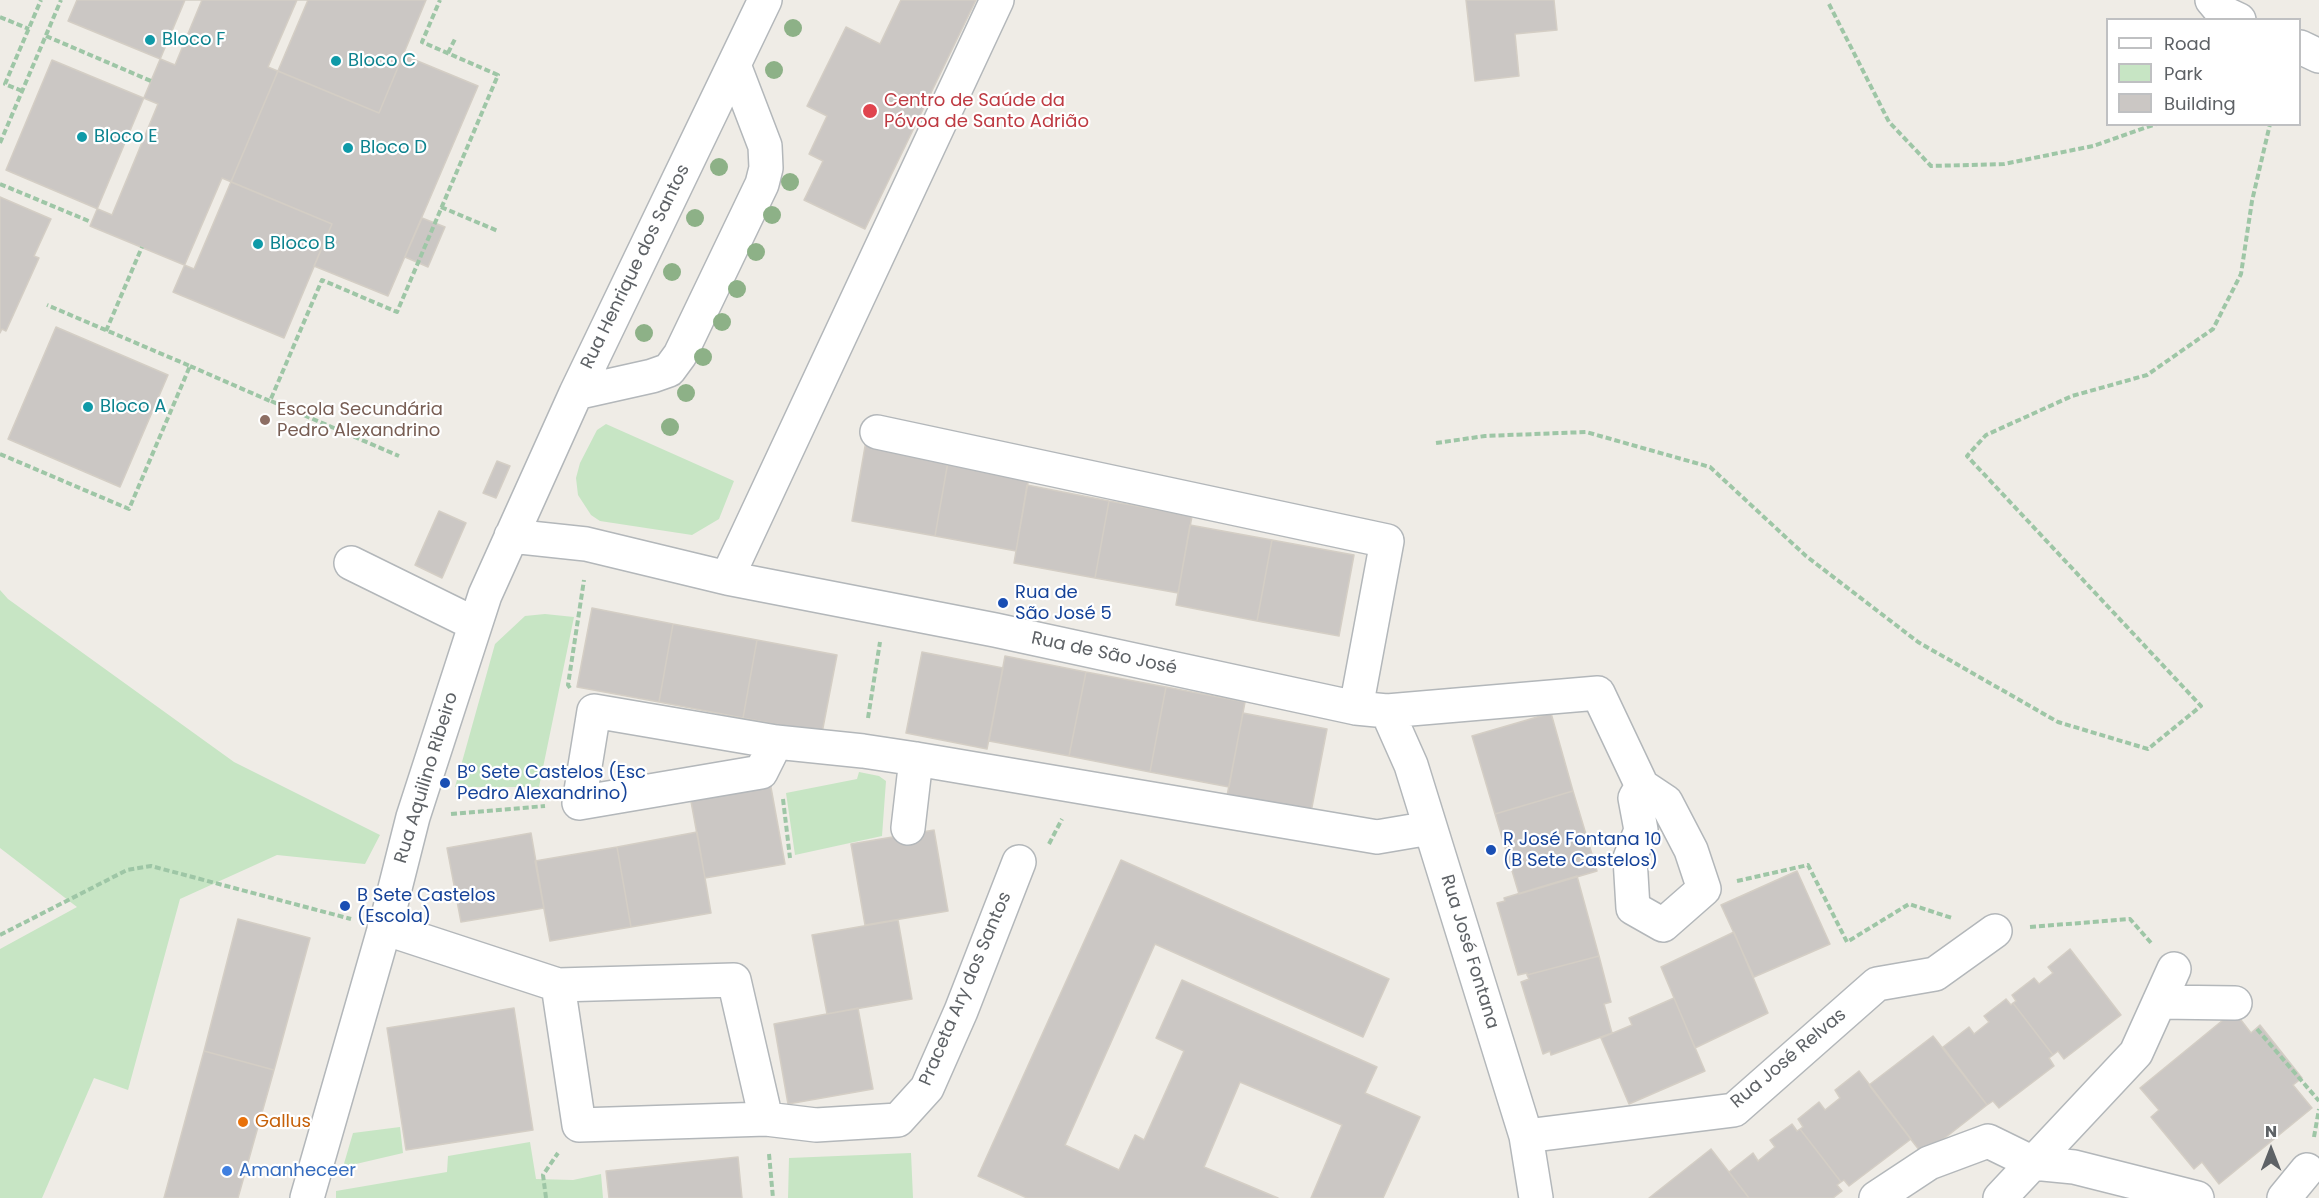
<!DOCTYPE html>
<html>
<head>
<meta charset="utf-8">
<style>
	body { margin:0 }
	#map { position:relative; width:2319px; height:1198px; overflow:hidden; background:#efece6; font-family:Poppins,sans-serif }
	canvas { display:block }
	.legend { position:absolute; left:2106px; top:18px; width:195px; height:108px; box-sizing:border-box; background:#fff; border:2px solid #bfc0c2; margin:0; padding:8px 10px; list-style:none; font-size:18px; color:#5e6266 }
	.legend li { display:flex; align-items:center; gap:12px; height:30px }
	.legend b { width:30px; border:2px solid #bfc0c2 }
	.north { position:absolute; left:2241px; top:1120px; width:60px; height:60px; -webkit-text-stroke:4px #fff; paint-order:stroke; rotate:0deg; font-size:16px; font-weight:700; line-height:24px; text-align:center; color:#5e6266 }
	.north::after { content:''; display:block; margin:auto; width:21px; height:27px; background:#5e6266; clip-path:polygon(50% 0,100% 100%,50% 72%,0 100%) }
</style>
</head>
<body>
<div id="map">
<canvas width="2319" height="1198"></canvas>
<ul class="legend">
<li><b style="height:8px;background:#fff"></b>Road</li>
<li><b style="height:16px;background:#c7e5c4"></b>Park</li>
<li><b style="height:16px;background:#cbc7c4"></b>Building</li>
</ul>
<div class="north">N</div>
</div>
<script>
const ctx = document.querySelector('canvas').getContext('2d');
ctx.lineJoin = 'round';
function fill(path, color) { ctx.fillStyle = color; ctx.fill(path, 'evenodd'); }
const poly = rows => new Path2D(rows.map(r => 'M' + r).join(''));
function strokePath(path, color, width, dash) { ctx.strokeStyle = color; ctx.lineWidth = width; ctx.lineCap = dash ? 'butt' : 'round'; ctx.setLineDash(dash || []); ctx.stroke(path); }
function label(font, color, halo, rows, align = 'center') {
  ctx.font = font + ' Poppins,sans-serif'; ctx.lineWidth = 4.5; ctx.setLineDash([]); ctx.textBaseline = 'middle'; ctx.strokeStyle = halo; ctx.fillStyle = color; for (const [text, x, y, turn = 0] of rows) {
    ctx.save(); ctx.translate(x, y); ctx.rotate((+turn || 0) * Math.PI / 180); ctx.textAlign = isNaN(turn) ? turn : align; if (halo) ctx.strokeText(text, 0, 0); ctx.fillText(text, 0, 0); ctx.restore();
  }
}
const green = poly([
	[606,424,734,481,719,519,692,535,600,521,591,515,578,495,576,478,580,463,597,430],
	[0,590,8,599,234,762,380,835,365,864,277,855,180,899,128,1090,94,1078,42,1198,0,1198,0,949,77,907,0,848],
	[545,614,574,617,539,787,455,787,495,644,525,616],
	[859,772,879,776,886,781,882,836,795,855,786,793,857,779],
	[400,1127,403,1153,343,1167,353,1133],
	[530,1142,536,1179,573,1180,601,1174,603,1198,336,1198,336,1191,447,1172,448,1156],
	[911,1153,913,1198,788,1198,789,1158]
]);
const building = poly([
	[77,0,202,0,175,65,68,21,77,0],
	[185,0,308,0,194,269,90,226,185,0],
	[297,0,426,0,379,113,268,67,297,0],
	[901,0,976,0,865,229,804,200,823,161,809,154,827,116,807,106,846,27,880,44,901,0],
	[1466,0,1554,0,1557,30,1515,34,1519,76,1475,81,1466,0],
	[403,55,478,86,388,296,314,266,332,224,231,182,278,71,379,113,403,55],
	[52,60,158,104,112,215,6,170,52,60],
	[222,178,332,224,284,338,173,292,222,178],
	[0,197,51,219,34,256,39,258,6,331,2,329,0,333,0,197],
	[422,218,445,227,428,267,405,257,422,218],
	[56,327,168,375,120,487,8,439,56,327],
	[866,441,949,456,935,536,852,521,866,441],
	[949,456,1030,471,1016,551,935,536,949,456],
	[497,461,510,466,496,498,483,493,497,461],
	[1027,485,1109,501,1095,578,1014,563,1027,485],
	[1109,501,1192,516,1178,593,1095,578,1109,501],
	[439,511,466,523,442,578,415,565,439,511],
	[1190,525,1272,540,1257,621,1176,605,1190,525],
	[1272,540,1354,555,1339,636,1257,621,1272,540],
	[592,608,673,624,659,702,577,687,592,608],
	[673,624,757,640,743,718,659,702,673,624],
	[757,640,837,655,822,733,743,718,757,640],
	[922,652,1003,668,987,749,906,733,922,652],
	[1005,656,1086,672,1069,756,989,741,1005,656],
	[1086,672,1166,687,1150,772,1069,756,1086,672],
	[1166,687,1245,702,1229,787,1150,772,1166,687],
	[1243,713,1327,729,1311,812,1227,796,1243,713],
	[1551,713,1573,791,1495,814,1472,736,1551,713],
	[770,782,785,864,705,878,690,796,770,782],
	[1573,791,1597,871,1519,894,1495,814,1573,791],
	[934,830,948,911,865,925,851,844,934,830],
	[697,832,711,913,631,927,617,847,697,832],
	[531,833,544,908,461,922,447,848,531,833],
	[617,847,631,927,550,941,535,861,617,847],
	[1121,860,1389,979,1363,1037,1155,944,1065,1145,1119,1170,1135,1135,1144,1140,1184,1051,1156,1038,1182,980,1377,1067,1365,1093,1420,1117,1383,1198,1311,1198,1342,1125,1240,1082,1204,1167,1278,1198,1027,1198,978,1176,1121,860],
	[1797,871,1830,944,1754,977,1721,905,1797,871],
	[1577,876,1599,956,1527,975,1527,973,1518,975,1497,903,1505,901,1504,898,1577,876],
	[238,919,310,938,274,1070,204,1051,238,919],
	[898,920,912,999,827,1014,812,935,898,920],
	[1734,932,1768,1013,1695,1048,1661,967,1734,932],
	[2070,949,2121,1015,2064,1059,2058,1051,2053,1055,2013,1003,2016,1001,2012,995,2034,978,2039,984,2053,973,2048,967,2070,949],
	[1599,956,1611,1002,1604,1004,1612,1033,1551,1055,1550,1051,1543,1054,1521,982,1529,979,1527,975,1599,956],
	[1674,998,1705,1071,1629,1104,1601,1038,1632,1025,1629,1018,1674,998],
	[2006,999,2011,1005,2013,1003,2053,1055,2049,1058,2054,1066,1999,1108,1993,1101,1987,1105,1943,1047,1969,1027,1974,1034,1989,1022,1984,1016,2006,999],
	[514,1008,533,1130,406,1150,387,1028,514,1008],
	[858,1008,873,1089,788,1104,774,1024,858,1008],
	[2234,1011,2251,1033,2260,1025,2302,1078,2293,1085,2312,1108,2219,1184,2202,1162,2194,1169,2151,1117,2159,1110,2140,1088,2234,1011],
	[1933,1036,1987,1105,1923,1155,1869,1085,1933,1036],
	[204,1051,274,1070,238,1198,164,1198,204,1051],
	[1859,1071,1911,1139,1849,1186,1844,1180,1841,1182,1800,1129,1803,1127,1798,1119,1819,1102,1825,1110,1840,1098,1835,1090,1859,1071],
	[1792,1124,1797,1131,1800,1129,1841,1182,1837,1185,1842,1191,1833,1198,1749,1198,1729,1172,1753,1153,1758,1161,1775,1147,1770,1140,1792,1124],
	[1711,1149,1749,1198,1649,1198,1711,1149],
	[738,1157,742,1198,609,1198,606,1171,738,1157]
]);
const path = poly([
	[1829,4,1889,122,1931,166,2004,164,2093,146,2156,124],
	[0,17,29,29],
	[46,36,151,81],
	[448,53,455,39],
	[22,91,5,84,41,0],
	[0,143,61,0],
	[0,184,91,222],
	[441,207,498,231],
	[106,331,142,247],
	[190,366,270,401,322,280,397,312,498,75,422,42,440,0],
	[271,401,399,456],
	[1436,443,1485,436,1586,432,1710,467,1806,556,1918,642,2058,722,2148,749,2201,706,1967,456,1986,435,2072,396,2147,375,2213,329,2241,274,2252,201,2270,124],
	[0,454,129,509,190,366,47,305],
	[570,688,568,685,584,580],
	[868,718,880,642],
	[783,799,790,858],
	[451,814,545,806],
	[1049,844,1062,819],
	[1737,881,1808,865,1847,942,1909,904,1952,918],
	[2030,927,2130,919,2152,944],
	[0,935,127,870,151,866,351,919],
	[2257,1029,2319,1101],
	[2314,1137,2319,1109],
	[769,1154,773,1198],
	[546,1198,543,1175,558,1153]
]);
const minor = poly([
	[2212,0,2222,12,2239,20],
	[2300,47,2319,56],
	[576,393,652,376,669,370,680,355,762,184,766,168,765,146,734,65],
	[877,432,1387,541,1356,708],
	[511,536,586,544,727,578,995,630,1356,708,1387,711,1598,693,1642,786,1666,802,1691,850,1704,889,1663,925,1633,908,1630,858,1641,830,1635,798,1642,786],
	[351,563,475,624],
	[727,578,997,0],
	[1387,711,1411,765,1526,1136,1536,1198],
	[776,742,761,772,579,803,594,711,776,742,863,751,916,759,1377,837,1430,828],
	[908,828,916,759],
	[384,928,558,985,734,980,766,1119,579,1125,558,985],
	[2159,1002,2235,1003],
	[766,1119,816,1125,898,1120,927,1088,961,1011,1019,862],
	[1526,1136,1734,1110,1877,984,1935,974,1995,931],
	[307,1198,388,916,413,817,485,595,576,393,765,0],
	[1876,1198,1929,1163,1988,1141,2033,1163,2074,1167,2197,1198],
	[2000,1198,2136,1053,2174,969],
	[2284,1198,2307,1170]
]);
const trees = [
	[793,28],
	[774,70],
	[719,167],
	[790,182],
	[772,215],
	[695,218],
	[756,252],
	[672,272],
	[737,289],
	[722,322],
	[644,333],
	[703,357],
	[686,393],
	[670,427]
];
const markers = [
	[150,40,6,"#0f9aa8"],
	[336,61,6,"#0f9aa8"],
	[870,111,8,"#e0444e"],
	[82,137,6,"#0f9aa8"],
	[348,148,6,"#0f9aa8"],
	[258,244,6,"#0f9aa8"],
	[88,407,6,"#0f9aa8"],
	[265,420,6,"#8d6e63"],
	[1003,603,6,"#1a4fb4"],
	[445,783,6,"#1a4fb4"],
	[1491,850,6,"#1a4fb4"],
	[345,906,6,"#1a4fb4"],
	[243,1122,6,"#e8710a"],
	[227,1171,6,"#3f7fe0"]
];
const cultureNames = [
	["Bloco F",162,40],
	["Bloco C",348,61],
	["Bloco E",94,137],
	["Bloco D",360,148],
	["Bloco B",270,244],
	["Bloco A",100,407]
];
const healthNames = [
	["Centro de Saúde da",884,101],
	["Póvoa de Santo Adrião",884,122]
];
const streetNames = [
	["Rua Henrique dos Santos",636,267,-64],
	["Rua de São José",1104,654,12],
	["Rua Aquilino Ribeiro",427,778,-73],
	["Rua José Fontana",1469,952,73],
	["Praceta Ary dos Santos",966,989,-67],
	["Rua José Relvas",1789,1059,-40]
];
const educationNames = [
	["Escola Secundária",277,410],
	["Pedro Alexandrino",277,431]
];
const transitNames = [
	["Rua de",1015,593],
	["São José 5",1015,614],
	["Bº Sete Castelos (Esc",457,773],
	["Pedro Alexandrino)",457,794],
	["R José Fontana 10",1503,840],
	["(B Sete Castelos)",1503,861],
	["B Sete Castelos",357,896],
	["(Escola)",357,917]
];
const foodNames = [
	["Gallus",255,1122]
];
const shopNames = [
	["Amanheceer",239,1171]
];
fill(green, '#c7e5c4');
fill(building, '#cbc7c4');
strokePath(building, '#d4cec5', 1.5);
strokePath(minor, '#b3b7ba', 36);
strokePath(path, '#9ec6a6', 4, [6, 3]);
strokePath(minor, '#fff', 33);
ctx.fillStyle = '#8db187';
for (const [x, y] of trees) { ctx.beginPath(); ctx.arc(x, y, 9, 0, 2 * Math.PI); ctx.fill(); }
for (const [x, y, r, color] of markers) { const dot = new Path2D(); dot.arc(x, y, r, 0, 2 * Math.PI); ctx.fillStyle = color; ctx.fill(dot); strokePath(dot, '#fff', 2); }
label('18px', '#0d838f', '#fff', cultureNames, 'left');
label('18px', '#be3a42', '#fff', healthNames, 'left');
label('18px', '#5e6266', '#fff', streetNames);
label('18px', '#785e54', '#fff', educationNames, 'left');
label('18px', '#164399', '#fff', transitNames, 'left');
label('18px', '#c56008', '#fff', foodNames, 'left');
label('18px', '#366cbe', '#fff', shopNames, 'left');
</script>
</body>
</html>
